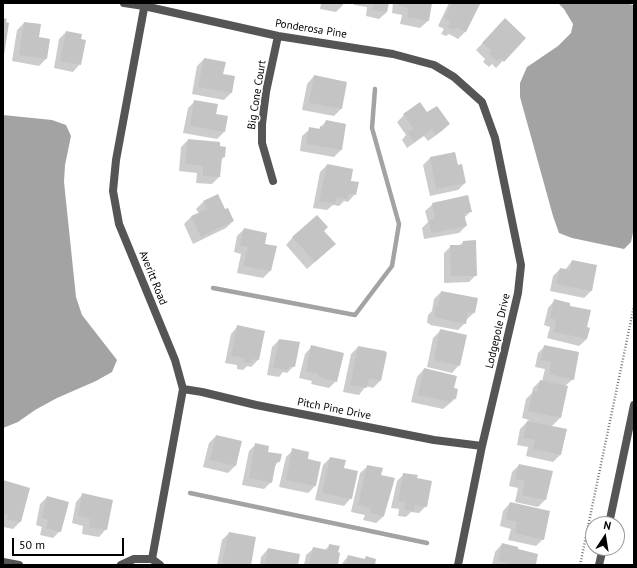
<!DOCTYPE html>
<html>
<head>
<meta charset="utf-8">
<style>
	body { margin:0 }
	#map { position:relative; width:637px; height:568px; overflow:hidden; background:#fff; font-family:"PT Sans",sans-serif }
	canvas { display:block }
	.frame { position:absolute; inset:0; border:4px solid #000; pointer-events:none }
	.north { position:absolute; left:585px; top:516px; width:40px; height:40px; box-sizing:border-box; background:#fff; border:1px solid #999; border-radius:50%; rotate:12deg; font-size:11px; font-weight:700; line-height:16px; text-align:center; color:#000 }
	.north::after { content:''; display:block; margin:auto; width:14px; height:18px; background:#000; clip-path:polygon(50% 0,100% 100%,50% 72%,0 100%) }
	.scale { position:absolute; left:12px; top:538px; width:112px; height:18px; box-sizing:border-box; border:2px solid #000; border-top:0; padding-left:5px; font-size:12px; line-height:14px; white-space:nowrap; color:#000; -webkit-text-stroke:3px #fff; paint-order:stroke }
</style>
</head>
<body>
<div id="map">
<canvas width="637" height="568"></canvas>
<div class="frame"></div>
<div class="north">N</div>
<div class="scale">50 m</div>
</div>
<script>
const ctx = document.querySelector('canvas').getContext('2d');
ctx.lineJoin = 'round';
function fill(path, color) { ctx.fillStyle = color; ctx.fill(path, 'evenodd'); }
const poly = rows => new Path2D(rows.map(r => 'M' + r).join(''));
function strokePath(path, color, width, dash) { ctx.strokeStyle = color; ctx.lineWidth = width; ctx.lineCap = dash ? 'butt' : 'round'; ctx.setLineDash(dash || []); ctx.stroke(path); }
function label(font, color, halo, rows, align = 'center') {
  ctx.font = font + ' "PT Sans",sans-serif'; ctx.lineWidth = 3.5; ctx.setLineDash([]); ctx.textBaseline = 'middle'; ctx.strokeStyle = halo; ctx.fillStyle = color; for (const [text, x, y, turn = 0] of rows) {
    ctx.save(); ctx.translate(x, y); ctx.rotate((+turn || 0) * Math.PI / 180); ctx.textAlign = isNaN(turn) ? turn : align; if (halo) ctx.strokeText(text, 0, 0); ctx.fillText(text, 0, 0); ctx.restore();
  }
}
const water = poly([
	[558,3,623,3,634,5,634,228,631,242,624,249,572,238,559,233,553,216,520,97,520,83,527,67,558,46,571,33,573,24,564,9],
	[3,115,52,120,66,125,71,136,65,165,64,182,76,297,82,315,117,360,112,372,96,381,57,398,35,410,18,422,3,428]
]);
const shadow = poly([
	[321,3,343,3,343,5,336,12,320,9],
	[354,3,388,3,387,12,379,19,366,16,367,7,354,5],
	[393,3,427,3,428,21,420,28,400,24,402,15,392,13],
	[449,3,476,3,479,4,465,32,458,39,449,34,446,36,441,34,444,29,438,26],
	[3,19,5,19,5,23,8,24,3,54],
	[24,23,38,38,46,59,39,66,12,61,17,30],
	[498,27,524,38,496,68,492,64,489,67,483,62,485,59,476,50],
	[66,32,80,64,73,72,54,68,59,39],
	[204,59,222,75,231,93,224,100,192,94,197,66],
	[314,76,346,83,341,109,334,116,302,110,307,84],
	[195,101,215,115,224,132,217,139,183,133,188,108],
	[427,114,449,124,442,131,428,141,424,136,407,148,402,140,406,135,397,122,404,115],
	[326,121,345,124,341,150,334,157,300,151,302,136,310,129,319,129],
	[188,140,219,147,224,157,221,160,219,177,212,184,196,183,197,173,179,171,181,147],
	[455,153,457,166,465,183,458,190,430,196,423,165,430,158],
	[327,165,350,181,355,194,348,202,344,201,339,206,333,205,327,210,313,208,320,172],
	[203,202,225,210,233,221,226,228,193,244,184,224,191,217,199,213,196,209],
	[433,204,471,211,464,218,466,226,459,233,424,239,422,228,428,222,425,211],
	[244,229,263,244,275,247,270,271,263,278,237,273,241,254,234,252,237,236],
	[323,231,327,251,307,269,286,245,293,237],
	[463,242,476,275,469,282,444,283,444,253,451,246,459,246],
	[572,261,596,266,591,291,584,298,550,291,553,276,560,269,565,270],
	[441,292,474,313,466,320,465,323,458,330,430,325,430,324,427,323,428,315,432,311,434,299],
	[555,300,569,306,586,328,587,339,579,346,547,338,550,327,544,325,548,308],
	[238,326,264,332,258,360,251,367,247,366,243,370,237,369,237,365,225,363,231,334],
	[440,331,459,365,452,373,427,367,433,338],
	[279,340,294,366,287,373,283,372,279,377,267,375,272,347],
	[312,346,336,381,329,388,311,384,312,381,299,378,305,354],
	[545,346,573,379,565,386,567,387,560,418,551,427,565,430,560,455,553,462,526,456,528,447,517,445,520,429,529,420,522,418,526,399,532,393,533,388,540,381,542,381,545,369,535,367,538,353],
	[358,347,380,381,373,388,366,386,359,395,343,392,351,354],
	[424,369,453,389,455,399,443,409,411,402,417,377],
	[216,436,240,441,235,466,228,473,203,467,209,443],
	[256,444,279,461,274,467,271,482,264,489,242,485,249,451],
	[293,450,307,460,320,463,315,486,308,493,279,487,286,457],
	[330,458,343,469,351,498,344,506,315,500,323,465],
	[519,465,546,499,538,507,515,502,518,488,509,486,512,472],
	[368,466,380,476,384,516,376,523,363,520,365,515,351,512,360,473],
	[404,474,416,479,426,506,419,513,411,512,406,517,398,516,399,509,391,508,397,481],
	[3,481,20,522,13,529,3,527],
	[83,494,106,529,99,537,82,534,83,526,72,523,76,502],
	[47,497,60,531,53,538,40,535,42,527,36,525,40,504],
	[510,503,543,539,536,546,508,540,511,529,500,526,503,511],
	[229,533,249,565,217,565,222,540],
	[502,544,535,564,537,565,492,565,495,552],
	[330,545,337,553,337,565,304,565,306,555,314,548,325,550],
	[268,549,297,565,260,565,261,557],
	[348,556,364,560,366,557,374,565,341,565]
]);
const stream = poly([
	[213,288,355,315,392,266,399,224,372,128,375,89],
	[190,493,427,543]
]);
const building = poly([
	[373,3,389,3,387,12,372,10],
	[399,3,432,3,429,21,407,17,408,8,398,6],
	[452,3,480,4,466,32,456,27,454,30,448,27,450,22,444,18],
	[3,18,7,19,6,22,9,23,4,55],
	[505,18,526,38,504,62,500,58,497,61,489,54,492,51,482,43],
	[24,22,41,24,39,37,50,39,47,59,19,55],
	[66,31,82,34,81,39,86,40,81,65,60,61],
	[204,58,226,62,223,74,235,76,232,93,198,87],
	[314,75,347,82,342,109,309,103],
	[194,100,218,104,216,114,228,116,225,132,190,126],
	[420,102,427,112,437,106,450,124,435,135,432,129,414,142,408,132,414,129,403,114],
	[326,120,346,124,342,150,306,144,309,127,320,129,320,126,324,127],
	[188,139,220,142,220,146,226,147,225,157,222,157,220,177,203,176,203,166,185,164],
	[455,152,458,165,462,164,466,183,436,189,430,157],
	[327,164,353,169,351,181,359,182,356,195,349,194,347,199,337,197,335,204,319,201],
	[218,194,225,209,228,208,234,221,201,237,191,216,207,209,203,201],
	[468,195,472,212,464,213,467,226,431,233,429,220,435,219,432,203],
	[317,215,328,227,324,231,336,244,315,262,292,237],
	[244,228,267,233,265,244,277,246,271,271,243,266,248,247,240,245],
	[476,240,477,276,451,276,450,245,463,245,463,241],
	[572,260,597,265,592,291,556,284,560,268,570,270],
	[441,291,478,298,475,313,468,312,466,324,437,318,437,317,434,316,435,306,438,307],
	[554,299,570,303,570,306,591,310,587,327,590,328,587,339,554,332,556,320,550,318],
	[237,325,265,331,259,360,252,359,251,363,243,362,244,358,231,356],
	[440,329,467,335,460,366,434,360],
	[279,339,300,342,295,367,290,366,287,370,273,368],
	[311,345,344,353,337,382,318,377,318,374,306,371],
	[544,345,579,352,574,380,549,374,551,362,541,360],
	[358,346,385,351,387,353,381,381,369,378,367,388,350,385],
	[424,368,457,376,454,388,458,389,456,399,452,398,451,402,418,395],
	[540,380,568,386,561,418,528,411,533,391,537,392],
	[527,421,567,429,561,455,533,449,535,440,523,438],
	[216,435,242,441,236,466,210,460],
	[255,443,269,446,268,452,282,454,280,462,276,462,272,483,249,478],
	[292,448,309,452,308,459,321,462,316,486,286,480],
	[330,457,346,460,344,468,358,471,352,499,322,493],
	[519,464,553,471,546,500,522,495,525,481,515,479],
	[367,465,383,468,381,475,395,478,384,516,370,513,371,508,358,505],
	[403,473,418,475,417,478,432,481,427,507,415,505,414,511,404,509,406,502,398,501],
	[3,480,30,488,21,522,7,520,8,515,3,514],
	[82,493,113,500,107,530,89,527,90,519,78,516],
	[47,496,69,502,61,532,46,528,48,520,42,518],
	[510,502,550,511,544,540,515,533,517,522,506,519],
	[229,532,256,537,251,565,232,565,222,563],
	[502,543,518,547,518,549,538,554,536,564,539,565,508,565,508,563,498,561],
	[329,544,340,546,338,552,340,553,338,565,309,565,313,547,328,550],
	[268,548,300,554,298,565,265,565],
	[348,555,365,559,366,556,376,559,375,565,346,565]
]);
const path = poly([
	[580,565,634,306]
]);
const minor = poly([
	[124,3,144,6,278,36,393,54,434,65,454,77,482,102,495,138,521,265,518,293,482,446,458,565],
	[145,3,116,160,113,191,119,224,175,360,183,389,152,559],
	[273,181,262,143,262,124,266,92,278,36],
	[183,389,202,392,256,405,434,440,482,446],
	[609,524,634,405],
	[3,562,19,565],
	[121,565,134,559,152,559,160,565],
	[599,565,603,548]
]);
const streetNames = [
	["Ponderosa Pine",311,29,9],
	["Big Cone Court",257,95,-81],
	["Averitt Road",153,278,68],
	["Lodgepole Drive",498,331,-77],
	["Pitch Pine Drive",334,409,11]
];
fill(water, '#a3a3a3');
fill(shadow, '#0003');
strokePath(stream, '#a3a3a3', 4.5);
fill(building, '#c4c4c4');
strokePath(path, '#777', 2.5, [1, 2]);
strokePath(minor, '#555', 8);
label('11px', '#000', '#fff', streetNames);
</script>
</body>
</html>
